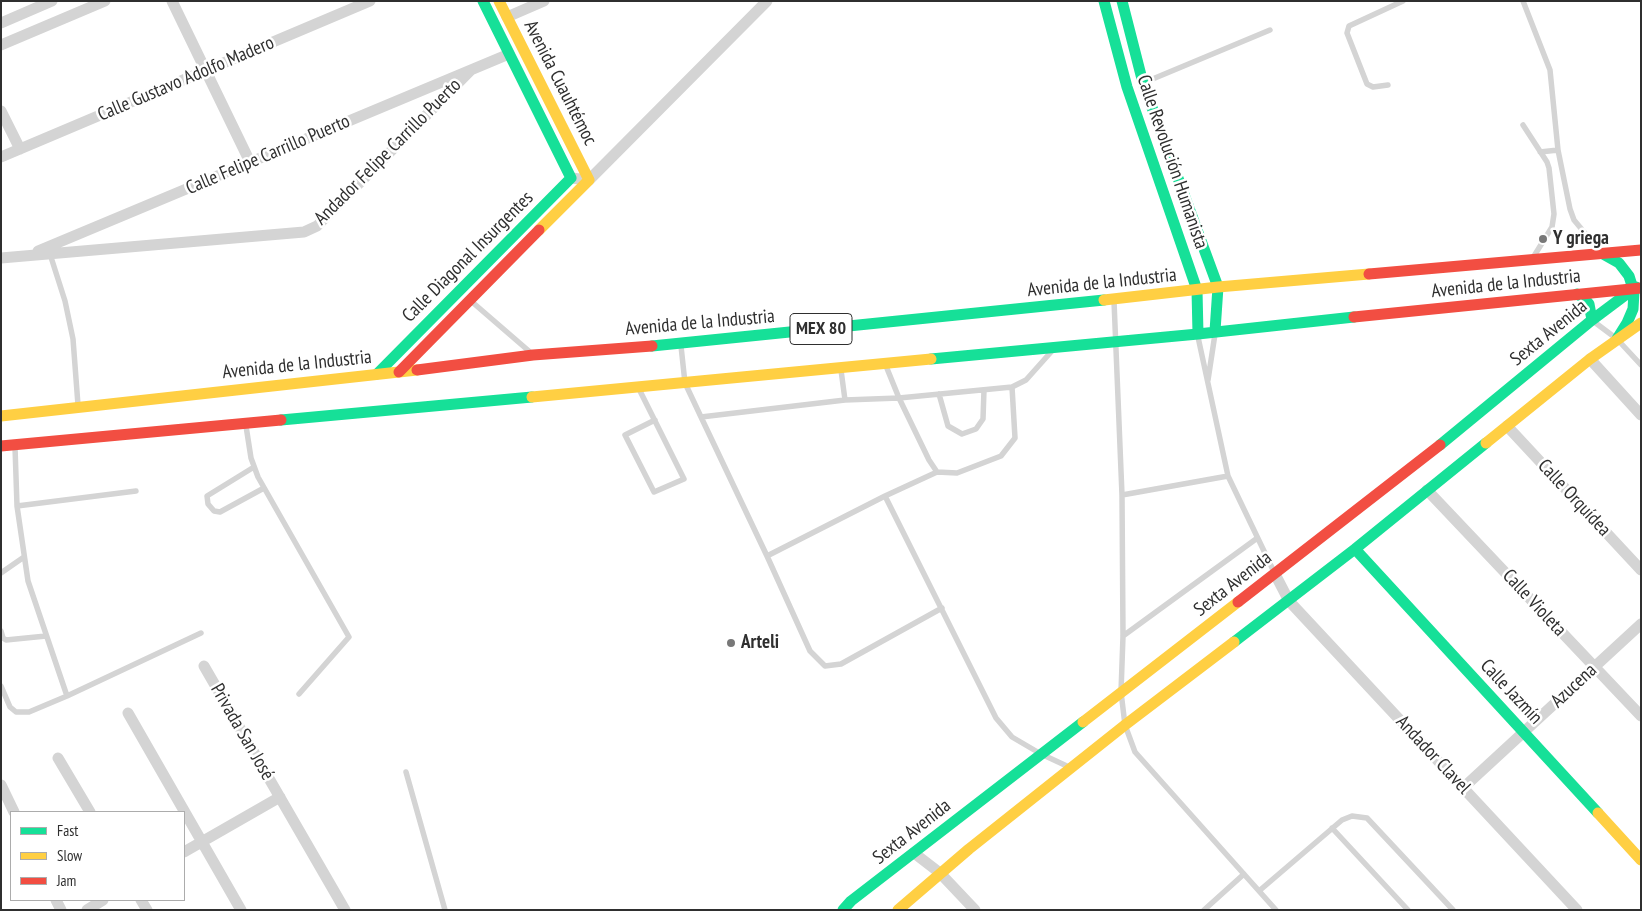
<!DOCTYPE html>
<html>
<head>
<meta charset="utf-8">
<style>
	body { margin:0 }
	#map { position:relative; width:1642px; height:911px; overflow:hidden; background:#fff; font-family:"PT Sans Narrow",sans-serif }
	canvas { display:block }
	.frame { position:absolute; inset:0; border:2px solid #2f2f2f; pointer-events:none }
	.legend { position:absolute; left:10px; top:811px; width:175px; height:90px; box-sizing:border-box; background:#fff; border:1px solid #acacac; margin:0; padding:6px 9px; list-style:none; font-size:15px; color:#2f2f2f }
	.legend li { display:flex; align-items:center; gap:10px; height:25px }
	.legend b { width:25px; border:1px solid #acacac }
</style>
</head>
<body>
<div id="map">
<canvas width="1642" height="911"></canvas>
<div class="frame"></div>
<ul class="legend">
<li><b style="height:6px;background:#16e098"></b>Fast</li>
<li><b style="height:6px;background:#ffcf43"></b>Slow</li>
<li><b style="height:6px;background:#f24e42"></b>Jam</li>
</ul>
</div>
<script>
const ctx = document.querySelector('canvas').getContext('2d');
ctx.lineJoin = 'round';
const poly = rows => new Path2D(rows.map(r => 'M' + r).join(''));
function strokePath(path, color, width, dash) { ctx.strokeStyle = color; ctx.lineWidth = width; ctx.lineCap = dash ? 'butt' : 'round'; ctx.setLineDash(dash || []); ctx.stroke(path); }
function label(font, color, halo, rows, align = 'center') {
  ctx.font = font + ' "PT Sans Narrow",sans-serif'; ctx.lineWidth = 5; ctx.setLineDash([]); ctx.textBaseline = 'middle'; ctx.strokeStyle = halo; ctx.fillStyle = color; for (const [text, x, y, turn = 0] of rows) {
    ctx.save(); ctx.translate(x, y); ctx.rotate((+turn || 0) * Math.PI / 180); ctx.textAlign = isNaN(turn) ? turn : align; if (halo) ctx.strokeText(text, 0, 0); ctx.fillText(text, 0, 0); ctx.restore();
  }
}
const lane = poly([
	[1523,1,1550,70,1558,150,1570,209,1574,220,1599,250],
	[1143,83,1270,30],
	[1388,85,1373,87,1367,84,1347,33,1349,26,1403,1],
	[1523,125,1547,162,1549,168,1554,214,1552,227,1534,256],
	[1540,152,1558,150],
	[50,254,65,301,73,339,78,405],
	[471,301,530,352],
	[1114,301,1122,495,1123,636,1121,692,1125,725,1135,752,1276,910],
	[1593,321,1617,339,1641,365],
	[1198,337,1228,476,1275,574],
	[681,346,685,383,701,417],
	[886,366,899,398,929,460,937,472,957,473,1001,456,1015,438,1012,387],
	[841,370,845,400],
	[1208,380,1215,334],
	[639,389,684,479,654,492,625,435,655,420],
	[939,394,948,426,962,434,976,429,983,419,984,390],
	[246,426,251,458,258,477,349,637,299,694],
	[15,447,17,506,28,581,67,696,201,633],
	[254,467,207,496,208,504,214,511,220,512,264,488],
	[1122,495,1228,476],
	[885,496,996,718,1012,737,1041,754,1069,767],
	[17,506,136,491],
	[767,556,885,496,937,472],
	[1,573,24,557],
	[942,608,841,664,825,666,810,651,767,556,701,417,845,400,899,398,1012,387,1026,380,1051,352],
	[1,631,3,638,6,640,46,636],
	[1123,636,1256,539],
	[1,686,10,707,16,712,29,712,67,696],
	[406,772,445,910],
	[1332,828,1408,910],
	[1259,891,1342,820,1352,816,1367,818,1453,910],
	[1204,910,1244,874]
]);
const street = poly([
	[172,1,250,162],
	[507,17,544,1],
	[1,23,52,1],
	[1,45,105,1],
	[1,111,20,149],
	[1,157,370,1],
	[571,178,589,180,767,1],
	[38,251,509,54],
	[1,258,304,232,317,226,471,70],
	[1590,359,1641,415],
	[1507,426,1641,570],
	[1427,490,1641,716],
	[1275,574,1289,601,1577,910],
	[204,666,345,910],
	[128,713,241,910],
	[58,758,90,812],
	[1,785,14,812],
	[1463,788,1641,624],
	[184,852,280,797],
	[914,853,940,873,975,910],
	[56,900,61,910],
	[141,900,147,910],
	[87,910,103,900]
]);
const fast = poly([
	[1104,1,1127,87,1197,290,1198,334],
	[1122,1,1143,83,1218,287,1215,331],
	[1603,254,1619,263,1629,276,1634,292,1633,309,1627,323,1617,339],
	[1577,294,1584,298,1589,304,1592,320],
	[652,346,1104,300],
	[931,359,1198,334,1354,317],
	[377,374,571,178,483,1],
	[281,420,532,397],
	[1440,445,1592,320,1636,287],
	[1355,549,1598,813],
	[1234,642,1355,549,1486,443],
	[843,910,851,901,1083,722]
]);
const slow = poly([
	[499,1,589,180,539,230],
	[1104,300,1218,287,1369,274],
	[532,397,931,359],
	[1,416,417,370],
	[1486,443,1590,359,1641,323],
	[1083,722,1238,602],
	[1598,813,1641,860],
	[898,910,969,849,1125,725,1234,642]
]);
const jam = poly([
	[1369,274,1641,250],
	[1354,317,1641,288],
	[417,370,533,355,652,346],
	[399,372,539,230],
	[1,446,281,420],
	[1238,602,1440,445]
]);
const markers = [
	[1543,239,5,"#787878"],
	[731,643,5,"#787878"]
];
const shields = [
	[821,329,62]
];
const shieldNames = [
	["MEX 80",821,329]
];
const streetNames = [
	["Calle Gustavo Adolfo Madero",186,79,-23],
	["Avenida Cuauhtémoc",560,83,63],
	["Andador Felipe Carrillo Puerto",388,152,-45],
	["Calle Felipe Carrillo Puerto",268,155,-23],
	["Calle Revolución Humanista",1172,162,71],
	["Calle Diagonal Insurgentes",468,257,-45],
	["Avenida de la Industria",1102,283,-6],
	["Avenida de la Industria",1506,284,-6],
	["Avenida de la Industria",700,323,-5],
	["Sexta Avenida",1549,333,-39],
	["Avenida de la Industria",297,365,-6],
	["Calle Orquídea",1574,498,47],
	["Sexta Avenida",1233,584,-38],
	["Calle Violeta",1534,603,47],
	["Azucena",1574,686,-43],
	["Calle Jazmín",1511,692,47],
	["Privada San José",242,732,60],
	["Andador Clavel",1433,755,47],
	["Sexta Avenida",912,832,-38]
];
const poiNames = [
	["Y griega",1553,239],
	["Arteli",741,643]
];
strokePath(lane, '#d4d4d4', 5.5);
strokePath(street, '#d4d4d4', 11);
strokePath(fast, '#16e098', 11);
strokePath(slow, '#ffcf43', 11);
strokePath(jam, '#f24e42', 11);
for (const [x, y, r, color] of markers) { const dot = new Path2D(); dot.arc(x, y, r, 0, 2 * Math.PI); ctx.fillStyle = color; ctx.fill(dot); strokePath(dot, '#fff', 2); }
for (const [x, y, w] of shields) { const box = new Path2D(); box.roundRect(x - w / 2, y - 15.5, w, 31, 4); ctx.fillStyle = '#fff'; ctx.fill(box); strokePath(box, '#2f2f2f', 1); }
label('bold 18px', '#2f2f2f', null, shieldNames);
label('19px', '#2f2f2f', '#fff', streetNames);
label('bold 19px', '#2f2f2f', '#fff', poiNames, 'left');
</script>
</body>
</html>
